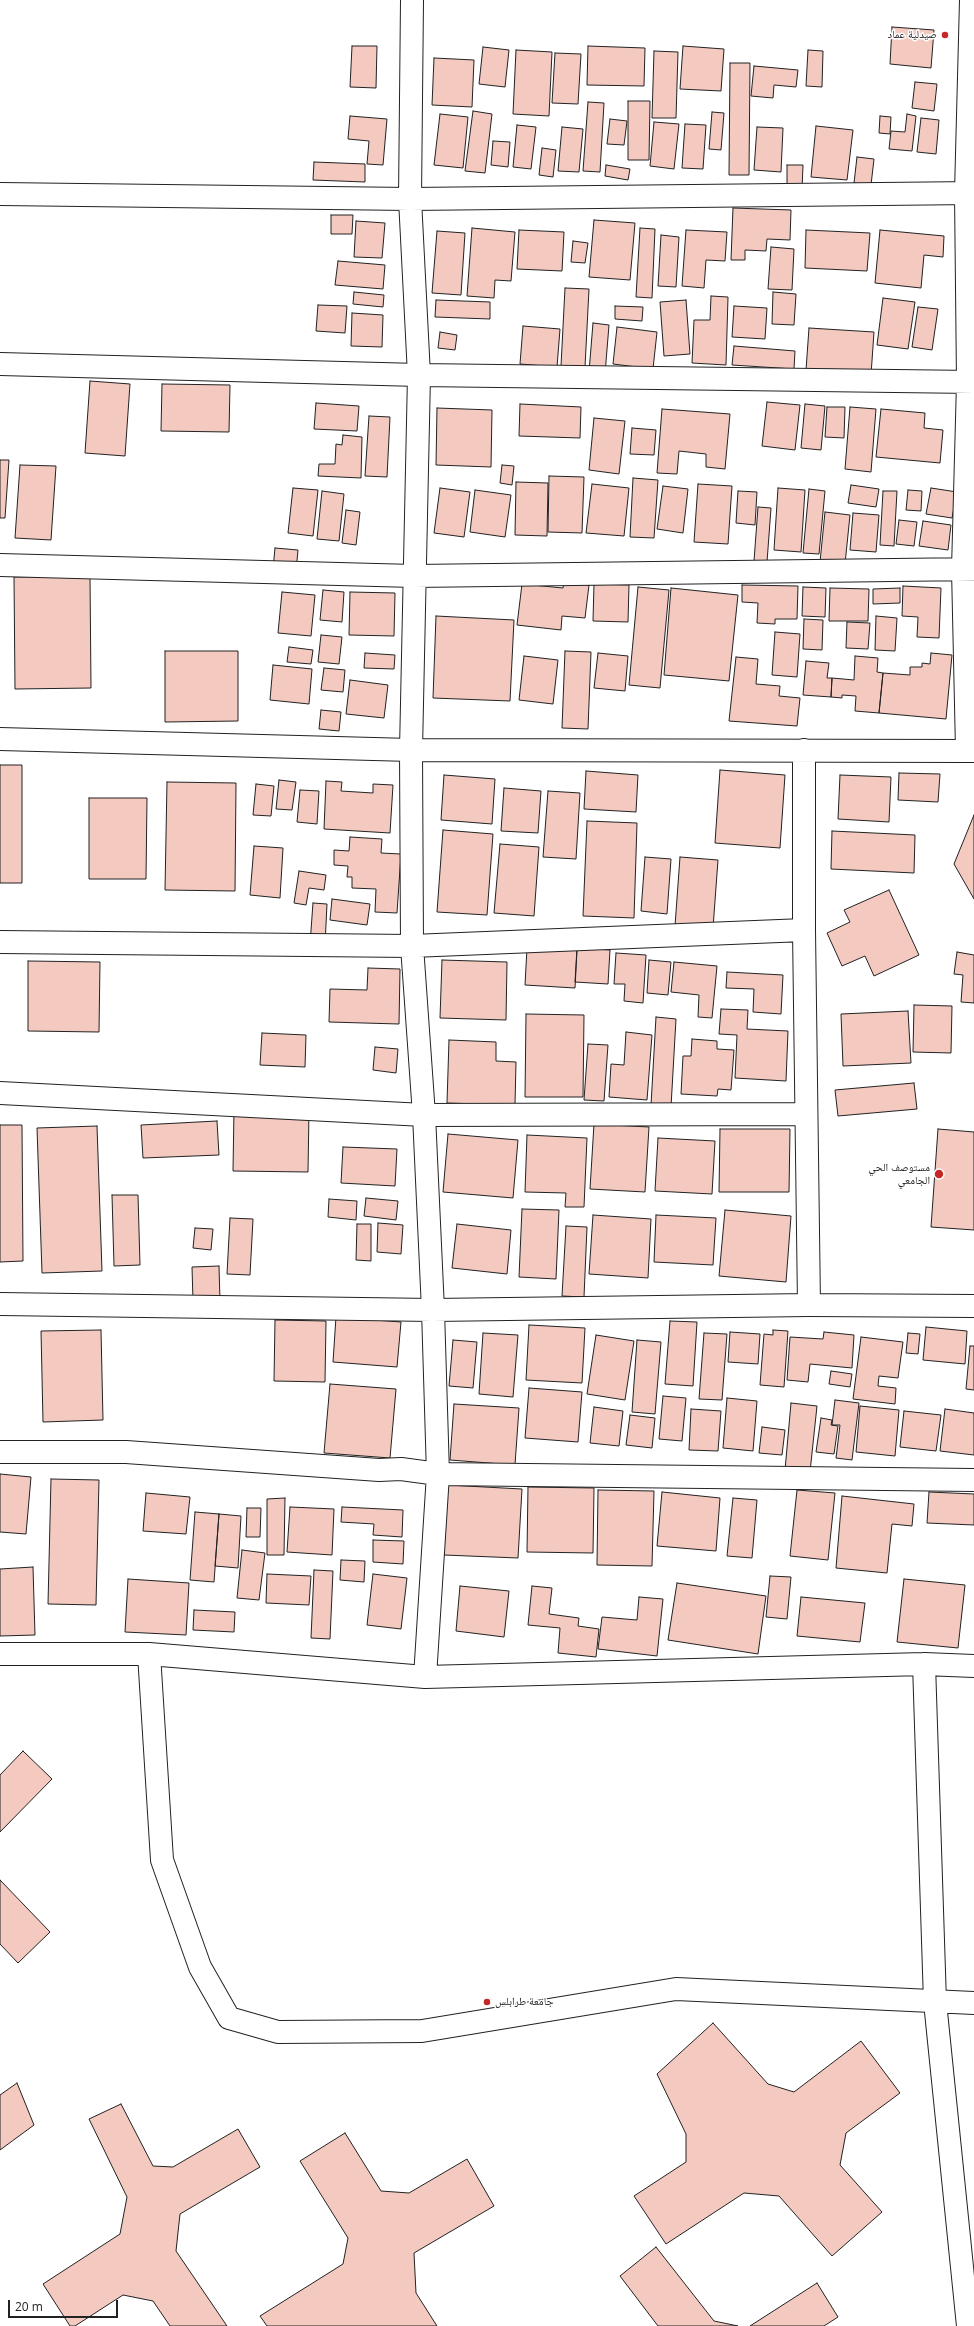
<!DOCTYPE html>
<html>
<head>
<meta charset="utf-8">
<style>
	body { margin:0 }
	#map { position:relative; width:974px; height:2326px; overflow:hidden; background:#fff; font-family:"Open Sans",sans-serif }
	canvas { display:block }
	.scale { position:absolute; left:8px; top:2300px; width:110px; height:18px; box-sizing:border-box; border:2px solid #222; border-top:0; padding-left:5px; font-size:12px; line-height:14px; white-space:nowrap; color:#222; -webkit-text-stroke:3px #fff; paint-order:stroke }
</style>
</head>
<body>
<div id="map">
<canvas width="974" height="2326"></canvas>
<div class="scale">20 m</div>
</div>
<script>
const ctx = document.querySelector('canvas').getContext('2d');
ctx.lineJoin = 'round';
function fill(path, color) { ctx.fillStyle = color; ctx.fill(path, 'evenodd'); }
const poly = rows => new Path2D(rows.map(r => 'M' + r).join(''));
function strokePath(path, color, width, dash) { ctx.strokeStyle = color; ctx.lineWidth = width; ctx.lineCap = dash ? 'butt' : 'round'; ctx.setLineDash(dash || []); ctx.stroke(path); }
function label(font, color, halo, rows, align = 'center') {
  ctx.font = font + ' "Open Sans","Noto Naskh Arabic",sans-serif'; ctx.lineWidth = 3; ctx.setLineDash([]); ctx.textBaseline = 'middle'; ctx.strokeStyle = halo; ctx.fillStyle = color; for (const [text, x, y, turn = 0] of rows) {
    ctx.save(); ctx.translate(x, y); ctx.rotate((+turn || 0) * Math.PI / 180); ctx.textAlign = isNaN(turn) ? turn : align; if (halo) ctx.strokeText(text, 0, 0); ctx.fillText(text, 0, 0); ctx.restore();
  }
}
const building = poly([
	[892,27,934,30,931,68,890,64,892,27],
	[352,46,377,46,376,88,350,87,352,46],
	[588,46,645,48,644,86,587,85,588,46],
	[683,46,724,49,721,91,680,89,683,46],
	[483,47,509,50,505,87,479,84,483,47],
	[516,50,552,52,549,116,513,114,516,50],
	[808,50,823,51,822,87,806,86,808,50],
	[654,51,678,52,676,118,652,118,654,51],
	[555,53,581,54,578,104,552,103,555,53],
	[434,58,474,60,472,107,432,105,434,58],
	[730,63,750,63,749,175,729,175,730,63],
	[754,66,798,70,796,87,774,85,773,98,751,96,754,66],
	[915,82,937,84,934,111,912,108,915,82],
	[628,101,650,101,649,160,628,160,628,101],
	[588,102,604,103,600,172,583,171,588,102],
	[473,111,492,114,485,173,465,171,473,111],
	[712,112,724,113,721,150,709,149,712,112],
	[440,114,468,117,463,168,434,165,440,114],
	[907,114,916,116,912,151,889,149,891,131,905,132,907,114],
	[350,116,387,119,383,165,367,164,369,141,348,139,350,116],
	[880,116,891,117,890,134,879,133,880,116],
	[921,118,939,120,936,154,917,152,921,118],
	[610,119,627,121,624,145,607,144,610,119],
	[654,122,679,124,674,169,650,166,654,122],
	[685,124,706,125,703,169,682,168,685,124],
	[517,125,536,127,531,169,513,167,517,125],
	[816,126,853,130,847,180,811,177,816,126],
	[562,127,583,129,579,172,558,171,562,127],
	[757,127,783,128,781,172,754,170,757,127],
	[493,141,510,142,508,167,491,165,493,141],
	[542,148,556,150,553,177,539,175,542,148],
	[857,157,874,159,871,185,854,183,857,157],
	[314,162,365,164,365,182,313,180,314,162],
	[606,165,630,169,628,180,605,176,606,165],
	[787,165,803,165,802,190,787,190,787,165],
	[733,208,791,210,790,240,767,239,766,251,745,250,745,260,731,260,733,208],
	[331,215,353,215,352,234,331,234,331,215],
	[594,220,635,223,630,280,589,277,594,220],
	[356,221,385,223,382,258,354,257,356,221],
	[472,228,515,232,511,281,495,280,494,298,467,296,472,228],
	[640,228,655,229,652,298,636,297,640,228],
	[519,230,564,232,562,271,517,269,519,230],
	[686,230,727,232,725,261,706,260,704,288,682,286,686,230],
	[806,230,870,233,867,271,805,268,806,230],
	[880,230,944,236,943,257,924,255,921,288,875,283,880,230],
	[437,231,465,233,461,295,432,293,437,231],
	[661,235,679,237,676,287,658,286,661,235],
	[573,241,588,243,585,263,571,262,573,241],
	[771,247,794,249,792,290,768,289,771,247],
	[338,261,385,265,383,289,335,285,338,261],
	[565,288,589,289,585,367,561,366,565,288],
	[354,292,384,295,383,307,353,304,354,292],
	[773,292,796,294,794,325,772,324,773,292],
	[711,296,728,297,726,365,692,363,694,320,710,320,711,296],
	[883,298,915,302,908,349,877,345,883,298],
	[436,300,490,302,490,319,435,317,436,300],
	[686,300,690,354,664,356,660,302,686,300],
	[318,305,347,306,345,333,316,331,318,305],
	[615,306,643,307,642,321,615,319,615,306],
	[734,306,767,308,765,339,732,337,734,306],
	[918,307,938,309,932,350,912,347,918,307],
	[352,313,383,315,382,347,351,346,352,313],
	[593,323,609,325,605,374,589,372,593,323],
	[523,326,560,329,557,367,520,364,523,326],
	[617,327,657,332,653,369,613,364,617,327],
	[809,328,874,332,871,375,806,370,809,328],
	[440,332,457,335,455,350,438,348,440,332],
	[734,346,795,351,794,369,732,365,734,346],
	[90,381,130,384,125,456,85,453,90,381],
	[162,384,230,385,229,432,161,431,162,384],
	[767,402,800,405,795,450,762,446,767,402],
	[316,403,359,406,357,431,314,429,316,403],
	[520,404,581,407,580,438,519,436,520,404],
	[805,404,825,406,821,450,801,448,805,404],
	[827,407,845,407,844,438,825,437,827,407],
	[850,407,876,409,871,472,845,469,850,407],
	[437,408,492,410,491,467,436,465,437,408],
	[662,409,730,414,725,469,706,467,706,454,679,451,677,474,657,473,662,409],
	[881,409,925,413,924,428,943,430,940,463,876,457,881,409],
	[369,416,390,417,387,477,365,476,369,416],
	[594,418,625,421,619,474,589,470,594,418],
	[632,428,656,430,654,455,630,454,632,428],
	[343,435,362,437,361,478,318,476,319,464,335,464,336,444,342,445,343,435],
	[0,460,9,460,5,518,0,518,0,460],
	[20,465,56,466,51,540,15,538,20,465],
	[502,465,514,466,512,485,500,483,502,465],
	[549,476,584,477,582,533,548,532,549,476],
	[633,478,658,480,654,538,630,537,633,478],
	[516,482,548,483,547,536,515,535,516,482],
	[592,484,629,488,624,536,586,533,592,484],
	[698,484,732,486,728,544,694,542,698,484],
	[851,485,879,489,876,507,848,503,851,485],
	[663,486,688,489,683,533,657,529,663,486],
	[293,488,318,490,313,536,288,533,293,488],
	[440,488,470,492,464,537,434,533,440,488],
	[778,488,805,490,801,552,774,550,778,488],
	[931,488,957,492,952,518,926,514,931,488],
	[809,489,825,491,819,554,803,553,809,489],
	[475,490,511,495,505,537,470,532,475,490],
	[908,490,922,491,921,511,906,510,908,490],
	[322,491,344,494,339,541,317,539,322,491],
	[738,491,757,492,755,525,736,523,738,491],
	[883,491,897,491,894,546,880,545,883,491],
	[758,507,771,508,767,562,754,561,758,507],
	[346,510,360,512,356,545,342,543,346,510],
	[825,512,850,515,845,564,820,562,825,512],
	[853,513,879,515,876,552,850,550,853,513],
	[899,520,917,522,914,546,896,544,899,520],
	[923,521,951,525,948,550,919,546,923,521],
	[275,548,298,550,296,571,273,569,275,548],
	[90,576,91,688,15,689,14,577,90,576],
	[564,582,589,585,585,618,562,616,561,630,517,625,522,584,563,588,564,582],
	[594,584,629,585,628,622,593,621,594,584],
	[742,585,798,586,797,619,775,619,775,624,757,623,758,603,742,602,742,585],
	[903,586,941,588,939,638,917,637,918,617,902,616,903,586],
	[638,587,669,590,660,688,629,685,638,587],
	[803,587,826,588,825,617,802,616,803,587],
	[671,588,738,595,729,681,664,675,671,588],
	[830,588,869,589,868,621,829,621,830,588],
	[900,588,900,603,873,604,873,589,900,588],
	[323,590,344,592,342,622,320,620,323,590],
	[282,592,315,595,311,636,278,633,282,592],
	[350,592,395,593,394,636,349,635,350,592],
	[436,616,514,620,510,701,433,698,436,616],
	[876,616,897,618,895,651,875,650,876,616],
	[804,619,823,620,822,650,803,649,804,619],
	[847,622,870,623,868,649,846,648,847,622],
	[775,632,800,634,797,677,772,675,775,632],
	[321,635,342,637,339,664,318,662,321,635],
	[289,647,313,650,311,664,287,662,289,647],
	[165,651,238,651,238,721,165,722,165,651],
	[565,651,591,652,588,729,562,728,565,651],
	[365,653,395,655,394,669,364,668,365,653],
	[598,653,628,656,625,691,594,688,598,653],
	[931,653,952,655,946,719,879,713,883,673,910,675,910,667,922,667,922,663,930,664,931,653],
	[524,656,558,660,553,704,519,700,524,656],
	[855,656,878,658,877,672,883,673,879,713,855,711,856,696,842,695,842,698,831,697,832,678,854,680,855,656],
	[736,657,758,659,756,684,780,686,779,696,800,698,797,726,729,721,736,657],
	[806,661,829,663,827,678,832,678,831,697,803,695,806,661],
	[273,665,312,669,309,704,270,700,273,665],
	[324,668,345,670,343,692,321,690,324,668],
	[350,680,388,685,384,718,346,714,350,680],
	[321,710,341,712,339,731,319,729,321,710],
	[0,765,22,765,22,883,0,883,0,765],
	[720,770,785,775,780,848,715,843,720,770],
	[586,771,638,775,636,812,584,809,586,771],
	[899,773,940,774,938,802,898,800,899,773],
	[444,775,495,779,492,824,441,820,444,775],
	[840,775,891,777,889,822,838,819,840,775],
	[279,780,296,782,292,810,276,809,279,780],
	[326,781,342,782,341,791,373,793,373,784,393,785,390,833,324,829,326,781],
	[167,782,236,783,235,891,165,890,167,782],
	[256,784,274,786,271,816,253,815,256,784],
	[504,788,541,791,538,833,501,831,504,788],
	[300,790,319,791,317,824,297,822,300,790],
	[548,791,580,793,576,859,543,857,548,791],
	[89,798,147,798,146,879,89,879,89,798],
	[974,815,974,899,954,864,974,815],
	[587,821,637,823,634,918,583,916,587,821],
	[443,830,493,834,487,915,437,912,443,830],
	[832,831,915,835,914,873,831,869,832,831],
	[350,837,382,839,381,853,401,854,397,913,375,912,376,889,352,888,352,877,347,877,348,866,334,865,334,850,349,851,350,837],
	[500,844,539,847,534,916,494,913,500,844],
	[254,846,283,848,280,898,250,895,254,846],
	[645,857,671,859,667,914,641,911,645,857],
	[680,857,718,860,713,928,675,926,680,857],
	[299,871,326,875,324,890,309,888,306,905,294,903,299,871],
	[889,890,919,955,874,976,865,956,842,966,827,933,850,922,844,910,889,890],
	[332,899,370,904,367,925,330,920,332,899],
	[313,903,327,904,325,945,310,944,313,903],
	[527,948,577,950,575,988,525,985,527,948],
	[577,948,610,950,608,984,575,982,577,948],
	[957,952,974,955,974,1003,961,1002,963,975,954,974,957,952],
	[616,953,646,955,643,1003,624,1001,625,984,614,984,616,953],
	[442,960,507,962,506,1020,440,1018,442,960],
	[649,960,671,962,668,995,647,993,649,960],
	[28,961,100,962,99,1032,28,1031,28,961],
	[674,962,717,966,712,1018,698,1017,699,995,671,992,674,962],
	[368,968,400,969,399,1024,329,1022,330,989,367,990,368,968],
	[727,972,783,975,781,1014,753,1012,754,989,726,988,727,972],
	[914,1005,952,1006,951,1053,913,1052,914,1005],
	[721,1009,748,1010,747,1029,788,1031,786,1081,735,1078,737,1035,719,1034,721,1009],
	[908,1011,911,1063,843,1066,841,1014,908,1011],
	[526,1014,584,1015,583,1097,525,1097,526,1014],
	[656,1017,676,1019,671,1107,651,1105,656,1017],
	[626,1032,652,1035,647,1100,609,1097,611,1064,624,1065,626,1032],
	[262,1033,306,1035,305,1067,260,1065,262,1033],
	[692,1039,717,1041,717,1049,734,1050,731,1090,718,1089,717,1096,681,1094,683,1056,691,1056,692,1039],
	[449,1040,496,1042,496,1061,516,1062,515,1105,447,1103,449,1040],
	[588,1044,608,1045,604,1101,584,1100,588,1044],
	[375,1047,398,1049,396,1073,373,1070,375,1047],
	[914,1083,917,1109,838,1116,835,1090,914,1083],
	[234,1109,309,1110,308,1172,233,1171,234,1109],
	[217,1121,219,1155,143,1158,141,1125,217,1121],
	[594,1124,649,1127,645,1192,590,1189,594,1124],
	[0,1125,22,1125,23,1261,0,1262,0,1125],
	[97,1126,102,1271,42,1273,37,1128,97,1126],
	[720,1129,790,1129,789,1192,719,1192,720,1129],
	[938,1129,974,1132,974,1230,931,1227,938,1129],
	[448,1134,518,1140,513,1198,443,1192,448,1134],
	[527,1135,587,1138,584,1207,565,1207,566,1193,525,1192,527,1135],
	[658,1138,715,1141,712,1194,655,1191,658,1138],
	[343,1147,397,1149,395,1186,341,1183,343,1147],
	[112,1195,138,1195,140,1265,114,1266,112,1195],
	[366,1198,398,1201,396,1220,364,1216,366,1198],
	[329,1199,357,1201,356,1220,328,1217,329,1199],
	[522,1209,559,1210,556,1279,519,1277,522,1209],
	[725,1210,791,1216,786,1282,719,1276,725,1210],
	[593,1215,651,1219,648,1278,589,1274,593,1215],
	[656,1215,716,1218,713,1265,654,1262,656,1215],
	[230,1218,253,1219,250,1275,227,1274,230,1218],
	[378,1223,403,1225,401,1254,377,1252,378,1223],
	[357,1224,371,1224,371,1261,356,1260,357,1224],
	[457,1224,511,1230,507,1274,452,1268,457,1224],
	[566,1226,587,1227,584,1297,562,1296,566,1226],
	[195,1228,213,1229,211,1250,193,1248,195,1228],
	[219,1266,220,1301,193,1301,192,1267,219,1266],
	[336,1317,401,1322,397,1367,333,1362,336,1317],
	[275,1320,326,1321,325,1382,274,1381,275,1320],
	[670,1321,697,1322,693,1386,665,1384,670,1321],
	[529,1325,585,1328,582,1383,526,1380,529,1325],
	[926,1327,967,1331,965,1364,923,1360,926,1327],
	[101,1330,103,1420,43,1422,41,1331,101,1330],
	[773,1330,788,1331,784,1387,760,1385,764,1334,773,1335,773,1330],
	[730,1332,760,1334,758,1364,728,1362,730,1332],
	[824,1332,854,1335,852,1368,810,1364,808,1382,787,1380,790,1337,823,1339,824,1332],
	[483,1333,518,1335,513,1397,479,1394,483,1333],
	[704,1333,727,1334,722,1400,699,1399,704,1333],
	[908,1333,920,1334,918,1354,906,1353,908,1333],
	[596,1335,634,1341,625,1400,587,1394,596,1335],
	[861,1337,903,1342,898,1378,879,1376,878,1386,896,1388,895,1404,853,1399,861,1337],
	[453,1340,477,1342,473,1388,449,1386,453,1340],
	[637,1340,661,1342,655,1414,632,1412,637,1340],
	[970,1346,974,1346,974,1390,966,1389,970,1346],
	[831,1371,852,1374,850,1387,829,1384,831,1371],
	[330,1384,396,1389,390,1458,324,1453,330,1384],
	[529,1388,582,1392,578,1442,525,1438,529,1388],
	[663,1396,686,1398,682,1441,659,1439,663,1396],
	[727,1398,757,1401,753,1451,723,1448,727,1398],
	[835,1400,859,1403,852,1460,836,1458,840,1425,832,1425,835,1400],
	[791,1403,817,1406,810,1472,785,1470,791,1403],
	[454,1404,519,1408,515,1465,450,1460,454,1404],
	[860,1406,899,1410,895,1456,856,1452,860,1406],
	[594,1407,623,1411,619,1446,590,1443,594,1407],
	[691,1409,721,1411,718,1451,689,1450,691,1409],
	[945,1409,974,1413,974,1455,940,1451,945,1409],
	[904,1411,941,1415,936,1451,900,1447,904,1411],
	[630,1415,655,1418,652,1448,626,1445,630,1415],
	[821,1418,832,1420,831,1425,838,1426,834,1454,816,1452,821,1418],
	[762,1427,785,1430,782,1455,759,1453,762,1427],
	[0,1474,31,1477,26,1534,0,1532,0,1474],
	[51,1479,99,1480,96,1605,48,1604,51,1479],
	[447,1485,522,1489,518,1558,444,1555,447,1485],
	[528,1487,594,1488,593,1553,527,1552,528,1487],
	[598,1490,654,1491,652,1566,597,1565,598,1490],
	[797,1490,835,1493,828,1560,790,1556,797,1490],
	[662,1492,720,1498,716,1551,657,1546,662,1492],
	[929,1492,974,1494,974,1525,927,1523,929,1492],
	[146,1493,190,1497,186,1534,143,1531,146,1493],
	[842,1496,914,1504,912,1526,892,1524,887,1573,836,1568,842,1496],
	[285,1498,284,1555,267,1555,267,1499,285,1498],
	[733,1498,757,1500,752,1558,727,1556,733,1498],
	[290,1507,334,1509,332,1555,287,1552,290,1507],
	[342,1507,403,1510,402,1537,373,1535,374,1524,341,1522,342,1507],
	[247,1508,261,1508,260,1537,246,1537,247,1508],
	[195,1512,219,1514,214,1582,190,1580,195,1512],
	[219,1514,241,1516,238,1568,215,1566,219,1514],
	[373,1540,404,1541,403,1564,373,1562,373,1540],
	[242,1550,265,1553,259,1600,237,1598,242,1550],
	[341,1560,365,1561,364,1582,340,1580,341,1560],
	[33,1567,35,1635,0,1636,0,1569,33,1567],
	[314,1570,333,1571,330,1639,311,1638,314,1570],
	[267,1574,311,1576,309,1605,266,1603,267,1574],
	[373,1574,407,1578,401,1629,367,1625,373,1574],
	[770,1576,791,1577,787,1619,766,1617,770,1576],
	[128,1579,189,1583,186,1635,125,1632,128,1579],
	[904,1579,965,1585,958,1648,897,1642,904,1579],
	[677,1583,766,1596,758,1654,668,1640,677,1583],
	[460,1586,509,1591,504,1637,456,1631,460,1586],
	[532,1586,552,1588,549,1614,579,1618,578,1626,599,1629,596,1657,558,1653,560,1628,528,1625,532,1586],
	[639,1597,663,1599,657,1656,598,1649,602,1617,637,1620,639,1597],
	[801,1597,865,1603,860,1642,797,1636,801,1597],
	[194,1610,235,1612,234,1632,193,1630,194,1610],
	[23,1751,52,1779,0,1832,0,1775,23,1751],
	[0,1880,50,1932,18,1963,0,1944,0,1880],
	[713,2023,768,2084,794,2092,861,2041,900,2093,846,2133,840,2165,882,2212,832,2256,779,2196,744,2193,666,2244,634,2196,686,2162,686,2134,657,2074,713,2023],
	[17,2083,34,2125,0,2150,0,2095,17,2083],
	[121,2104,153,2166,173,2167,238,2129,260,2167,180,2214,176,2251,227,2326,170,2326,153,2301,123,2295,75,2326,70,2326,43,2284,120,2234,127,2197,89,2119,121,2104],
	[345,2133,381,2191,409,2193,467,2159,494,2206,414,2253,416,2293,437,2326,267,2326,260,2316,343,2264,348,2238,300,2161,345,2133],
	[656,2247,714,2321,738,2326,658,2326,620,2276,656,2247],
	[817,2283,838,2317,824,2326,750,2326,817,2283]
]);
const minor = poly([
	[412,0,410,199,419,375,411,750,412,946,424,1115,433,1310,438,1474,425,1677],
	[0,194,410,199,974,193],
	[0,364,419,375,974,382],
	[0,565,414,576,974,569],
	[0,739,411,750,974,751],
	[804,750,804,930,809,1305],
	[967,750,963,569,968,382,966,193,971,0],
	[0,942,412,946,804,930],
	[0,1093,424,1115,806,1114],
	[0,1304,433,1310,809,1305,974,1306],
	[0,1452,126,1452,379,1470,401,1469,438,1474,974,1480],
	[0,1654,149,1654,425,1677,924,1664,974,1666],
	[149,1654,162,1860,200,1967,229,2018,278,2032,422,2031,676,1989,974,2003],
	[924,1664,935,2002,968,2326]
]);
const markers = [
	[945,35,4,"#c62828"],
	[939,1174,5,"#c62828"],
	[487,2002,4,"#c62828"]
];
const poiNames = [
	["صيدلية عماد",937,35],
	["مستوصف الحي",930,1168],
	["الجامعي",930,1181],
	["جامعة طرابلس",495,2002,"left"]
];
fill(building, '#f3c9c0');
strokePath(building, '#222', 1);
strokePath(minor, '#222', 24);
strokePath(minor, '#fff', 22);
for (const [x, y, r, color] of markers) { const dot = new Path2D(); dot.arc(x, y, r, 0, 2 * Math.PI); ctx.fillStyle = color; ctx.fill(dot); strokePath(dot, '#fff', 1.5); }
label('11px', '#222', '#fff', poiNames, 'right');
</script>
</body>
</html>
